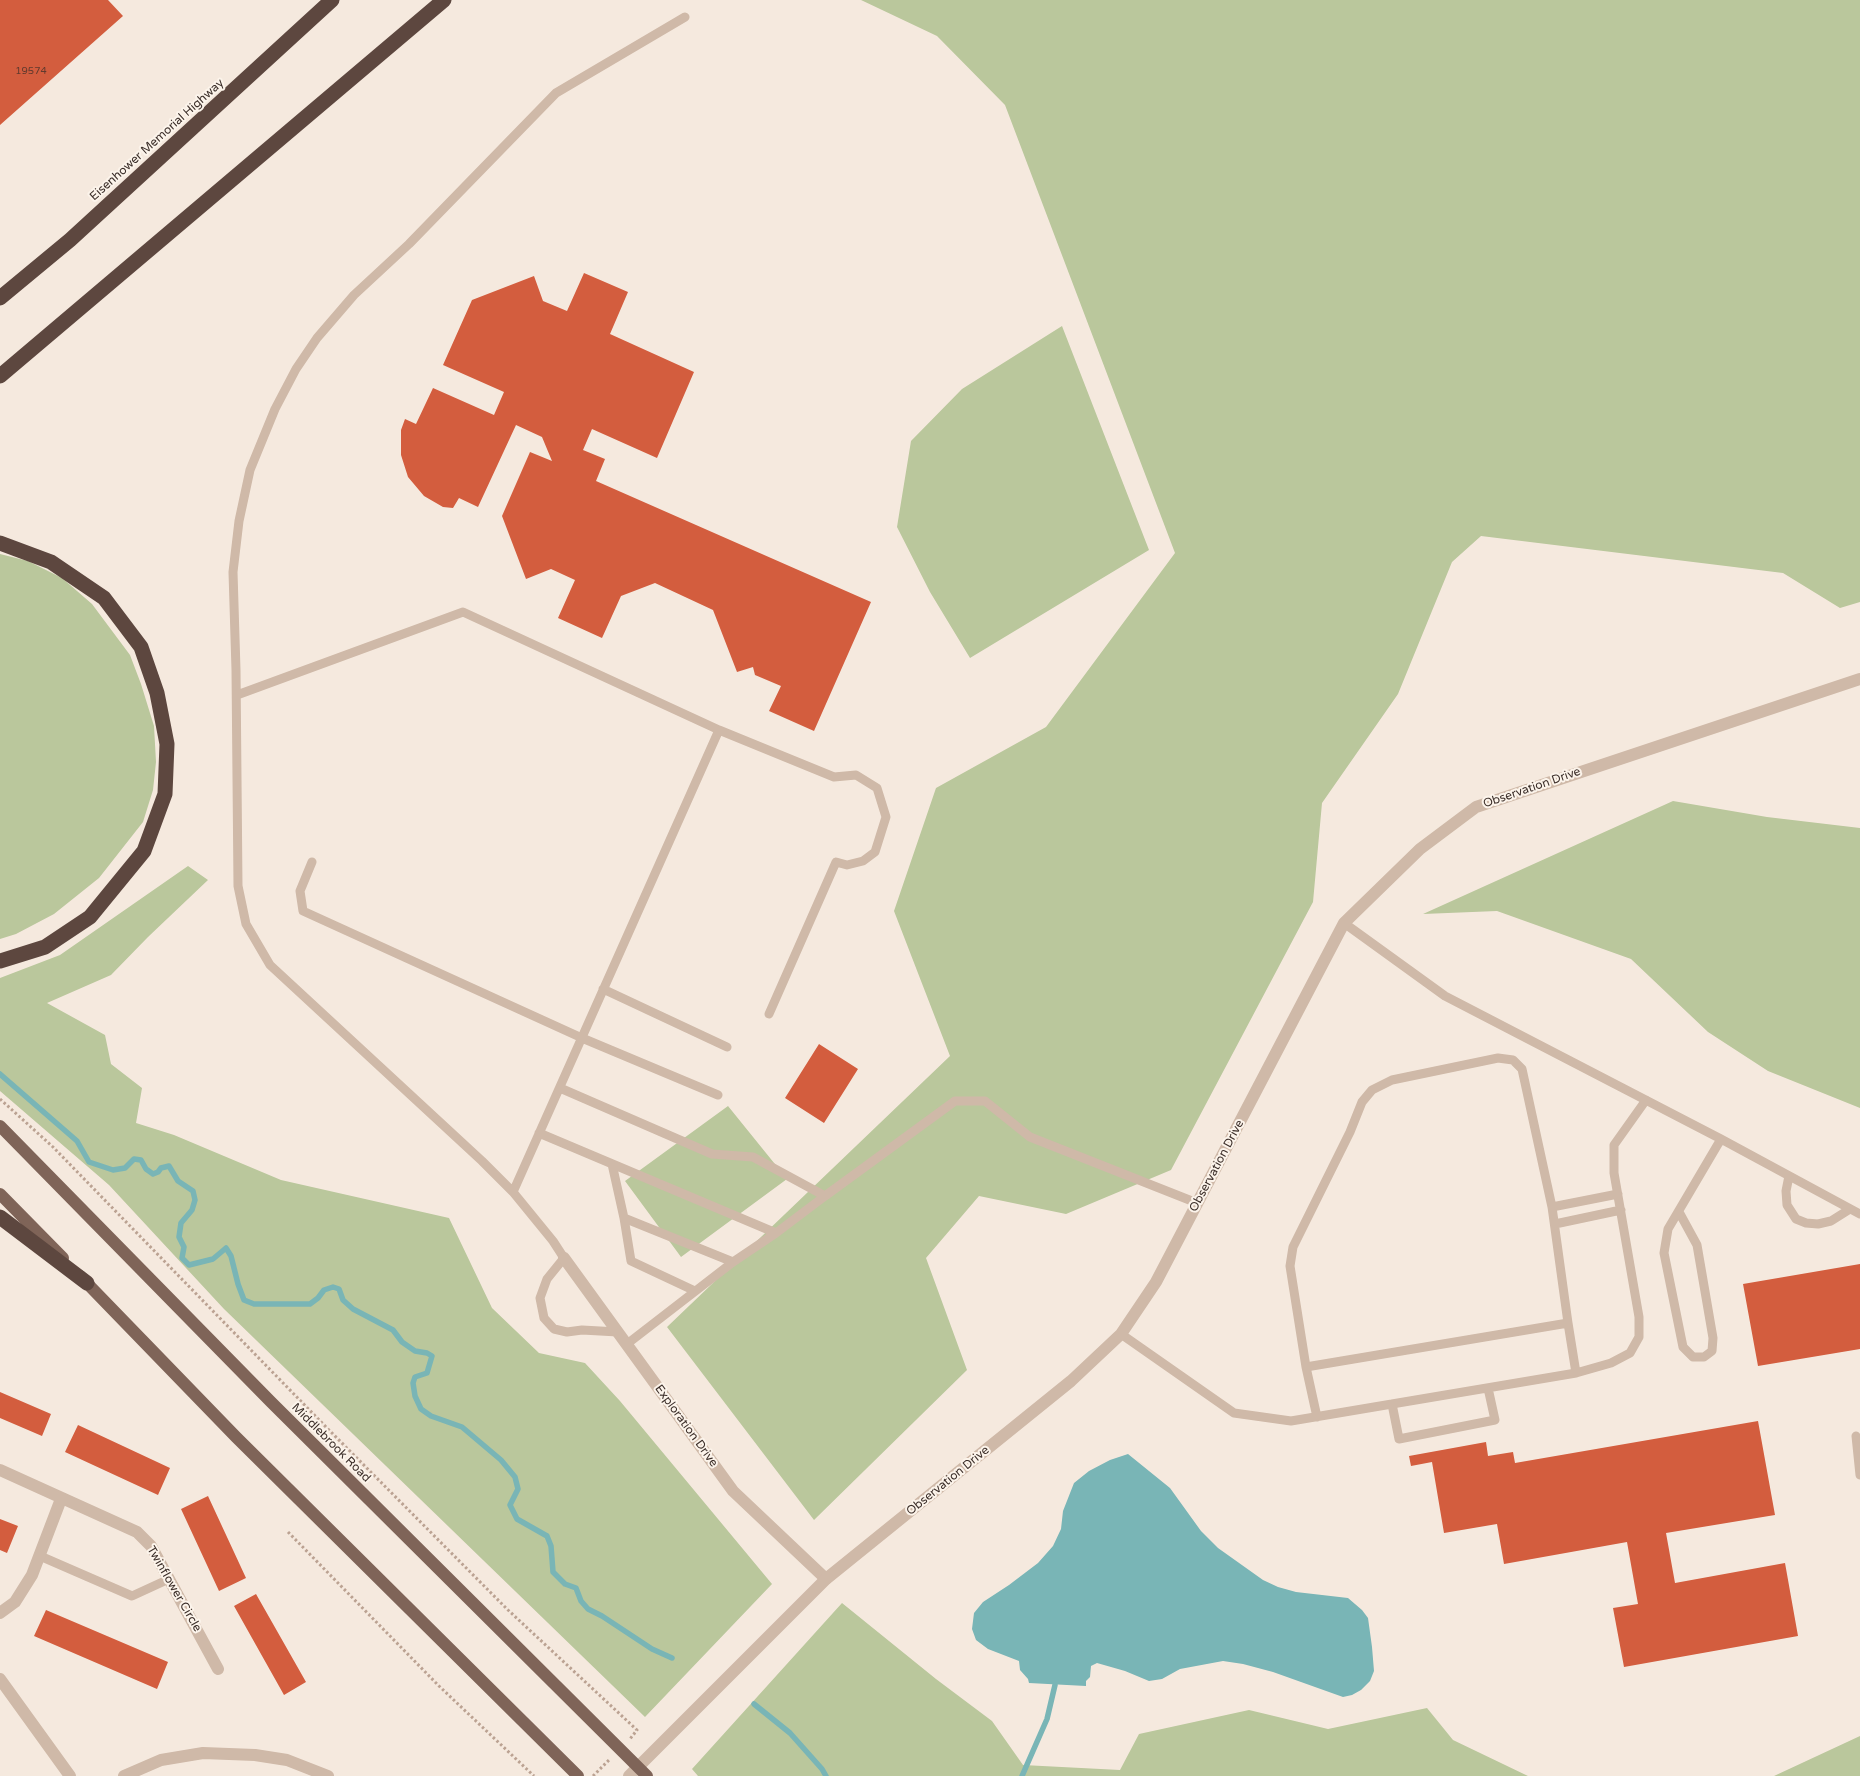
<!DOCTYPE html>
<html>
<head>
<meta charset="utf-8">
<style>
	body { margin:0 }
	canvas { display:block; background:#f5e9de }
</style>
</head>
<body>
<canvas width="1860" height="1776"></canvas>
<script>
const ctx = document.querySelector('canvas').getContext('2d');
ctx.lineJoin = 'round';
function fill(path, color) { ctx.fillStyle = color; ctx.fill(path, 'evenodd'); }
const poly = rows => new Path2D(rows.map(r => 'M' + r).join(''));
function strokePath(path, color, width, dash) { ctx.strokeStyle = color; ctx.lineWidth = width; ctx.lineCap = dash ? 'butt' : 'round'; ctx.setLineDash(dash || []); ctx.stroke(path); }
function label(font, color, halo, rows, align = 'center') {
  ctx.font = font + ' "Varela Round",sans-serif'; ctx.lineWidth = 4; ctx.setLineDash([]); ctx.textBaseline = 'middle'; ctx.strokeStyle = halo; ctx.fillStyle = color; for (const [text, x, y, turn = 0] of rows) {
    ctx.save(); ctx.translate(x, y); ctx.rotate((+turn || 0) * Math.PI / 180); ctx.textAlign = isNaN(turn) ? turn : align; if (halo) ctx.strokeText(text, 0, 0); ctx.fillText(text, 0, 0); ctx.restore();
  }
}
const green = poly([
	[861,0,1860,0,1860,602,1840,608,1783,573,1481,536,1452,562,1398,694,1322,803,1313,902,1171,1170,1066,1214,979,1196,926,1258,967,1370,814,1520,667,1327,950,1056,894,911,936,788,1046,727,1175,553,1005,105,937,36],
	[1062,326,1149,550,970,658,930,592,897,527,911,441,962,389],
	[0,554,28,561,62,578,92,604,130,655,141,684,154,726,156,762,153,790,143,822,99,878,54,914,16,934,0,939],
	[1673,801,1767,817,1860,828,1860,1108,1768,1071,1708,1032,1631,959,1497,911,1423,914],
	[188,866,208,880,148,937,111,975,47,1003,105,1035,111,1064,142,1088,136,1123,174,1135,281,1180,449,1218,492,1308,539,1353,585,1363,620,1401,772,1584,645,1717,224,1309,109,1185,0,1091,0,978,60,955],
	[728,1106,787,1179,681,1257,625,1181],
	[842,1603,936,1679,992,1721,1023,1765,1120,1770,1139,1734,1249,1710,1328,1729,1427,1708,1453,1740,1528,1776,698,1776,692,1769],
	[1860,1736,1860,1776,1774,1776]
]);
const water = poly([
	[1128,1454,1170,1488,1201,1531,1218,1548,1263,1580,1278,1587,1296,1592,1348,1598,1362,1610,1368,1618,1372,1647,1374,1671,1370,1681,1361,1690,1352,1695,1343,1697,1273,1672,1243,1664,1223,1661,1180,1669,1162,1679,1149,1681,1125,1671,1097,1663,1091,1666,1090,1677,1086,1681,1086,1686,1029,1683,1028,1679,1020,1670,1019,1661,988,1649,976,1640,972,1629,974,1613,983,1602,1009,1585,1038,1563,1053,1546,1061,1529,1063,1511,1074,1483,1089,1471,1110,1460]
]);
const stream = poly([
	[0,1074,77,1141,89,1162,113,1170,125,1168,134,1159,141,1160,146,1169,153,1174,158,1172,161,1168,169,1166,178,1181,193,1191,195,1200,192,1210,181,1223,179,1237,184,1247,182,1258,189,1265,213,1259,226,1248,231,1256,238,1284,244,1300,254,1304,310,1304,318,1298,324,1290,333,1287,339,1289,343,1300,353,1309,393,1330,402,1342,415,1351,427,1353,432,1356,427,1373,415,1377,413,1383,415,1396,421,1409,431,1416,462,1427,501,1460,515,1477,518,1489,510,1505,517,1519,547,1536,551,1546,553,1572,565,1584,576,1588,581,1601,588,1609,602,1616,652,1649,672,1658],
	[754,1704,790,1733,822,1769,826,1776],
	[1022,1776,1047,1719,1055,1685]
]);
const building = poly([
	[0,0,108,0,123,16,0,125],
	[584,273,628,292,610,334,694,372,657,458,592,429,583,450,605,459,596,481,871,602,814,731,769,711,781,686,755,675,753,667,737,672,713,610,655,583,621,596,602,638,558,618,575,580,551,569,526,579,502,516,530,452,552,461,542,437,516,425,478,507,459,498,453,508,443,507,424,496,408,477,401,455,401,430,405,419,416,424,433,388,494,415,504,392,443,365,472,300,534,276,543,301,567,311],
	[819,1044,858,1069,824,1123,785,1098],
	[1860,1264,1860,1349,1758,1366,1743,1284],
	[0,1392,51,1414,42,1436,0,1418],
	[1758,1421,1775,1515,1666,1533,1675,1583,1785,1563,1798,1636,1624,1667,1613,1608,1638,1604,1627,1542,1504,1564,1497,1524,1444,1533,1432,1462,1411,1466,1409,1456,1486,1442,1488,1456,1513,1452,1515,1463],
	[78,1425,170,1468,158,1495,65,1452],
	[208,1496,246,1578,219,1591,181,1509],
	[0,1519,18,1526,7,1553,0,1550],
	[256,1594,306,1682,284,1695,234,1606],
	[46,1610,168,1662,157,1689,34,1636]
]);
const path = poly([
	[0,1099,53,1147,327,1428,508,1610,637,1730,630,1739],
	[288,1532,439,1686,534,1776],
	[593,1776,610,1759]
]);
const service = poly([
	[237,695,463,612,719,730,834,777,856,775,877,788,886,817,875,852,863,861,847,865,836,862,769,1014],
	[312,862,300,891,303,911,582,1038,718,1095],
	[1344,923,1445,996,1721,1139,1860,1214],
	[603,989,727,1047],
	[1498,1058,1513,1060,1522,1069,1552,1207,1568,1323,1306,1367,1290,1266,1293,1247,1350,1132,1362,1102,1372,1090,1392,1080,1498,1058],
	[560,1088,712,1154,753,1157,825,1196,776,1233,733,1262,627,1344],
	[539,1133,776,1233],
	[612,1164,624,1218,733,1262],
	[1789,1176,1786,1191,1787,1205,1796,1219,1806,1223,1818,1224,1831,1221,1850,1209],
	[513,1192,719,730],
	[825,1196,955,1101,985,1101,1030,1137,1197,1203],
	[1552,1207,1618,1194],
	[1679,1212,1697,1245,1713,1338,1712,1351,1704,1357,1693,1357,1683,1347,1664,1253,1668,1229,1721,1139],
	[624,1218,631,1261,695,1291],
	[1555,1224,1621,1210],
	[1568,1323,1576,1373],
	[618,1332,582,1330,567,1332,554,1329,544,1318,540,1298,547,1279,564,1258,553,1241,513,1192,482,1161,270,965,246,924,238,886,236,670,233,572,239,521,250,470,275,409,296,369,317,338,354,295,409,244,556,93,685,17],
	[1121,1334,1234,1413,1291,1421,1576,1373,1611,1363,1630,1353,1639,1337,1639,1317,1614,1173,1614,1145,1646,1100],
	[1306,1367,1317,1417],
	[1392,1404,1399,1439,1495,1420,1488,1388],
	[1856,1436,1860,1475],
	[40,1556,132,1596,169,1579]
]);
const minor = poly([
	[564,1258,733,1491,826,1579],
	[0,1470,137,1532,151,1546,218,1669],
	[0,1613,15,1602,32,1575,61,1499],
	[0,1679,70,1776],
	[124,1776,161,1760,203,1753,255,1755,287,1760,328,1776]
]);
const tertiary = poly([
	[629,1776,826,1579,1071,1381,1121,1334,1156,1282,1344,923,1420,849,1476,807,1860,679]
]);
const primary = poly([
	[0,1126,271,1402,647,1776],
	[0,1194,63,1258],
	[80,1276,236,1437,578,1776]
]);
const motorway = poly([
	[0,298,70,240,332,0],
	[0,376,444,0],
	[0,543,51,562,104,598,141,647,157,693,167,744,165,794,144,851,90,917,45,947,0,961],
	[0,1217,87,1283]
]);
const numberNames = [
	["19574",31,71]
];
const streetNames = [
	["Eisenhower Memorial Highway",157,140,-42],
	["Observation Drive",1532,788,-19],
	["Observation Drive",1217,1166,-62],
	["Exploration Drive",686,1426,54],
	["Middlebrook Road",331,1443,45],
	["Observation Drive",948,1481,-39],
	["Twinflower Circle",174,1589,60]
];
fill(green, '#bac79c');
fill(water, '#79b5b6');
strokePath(stream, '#79b5b6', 5.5);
fill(building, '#d35d3e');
strokePath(path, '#bba292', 3, [2.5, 2.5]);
strokePath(service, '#cfb9a8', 9);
strokePath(minor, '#cfb9a8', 12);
strokePath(tertiary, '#cfb9a8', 12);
strokePath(primary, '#7f6458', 12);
strokePath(motorway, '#5d473f', 15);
label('10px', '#613a2e', null, numberNames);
label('12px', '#3b2e29', '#fcf4eb', streetNames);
</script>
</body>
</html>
